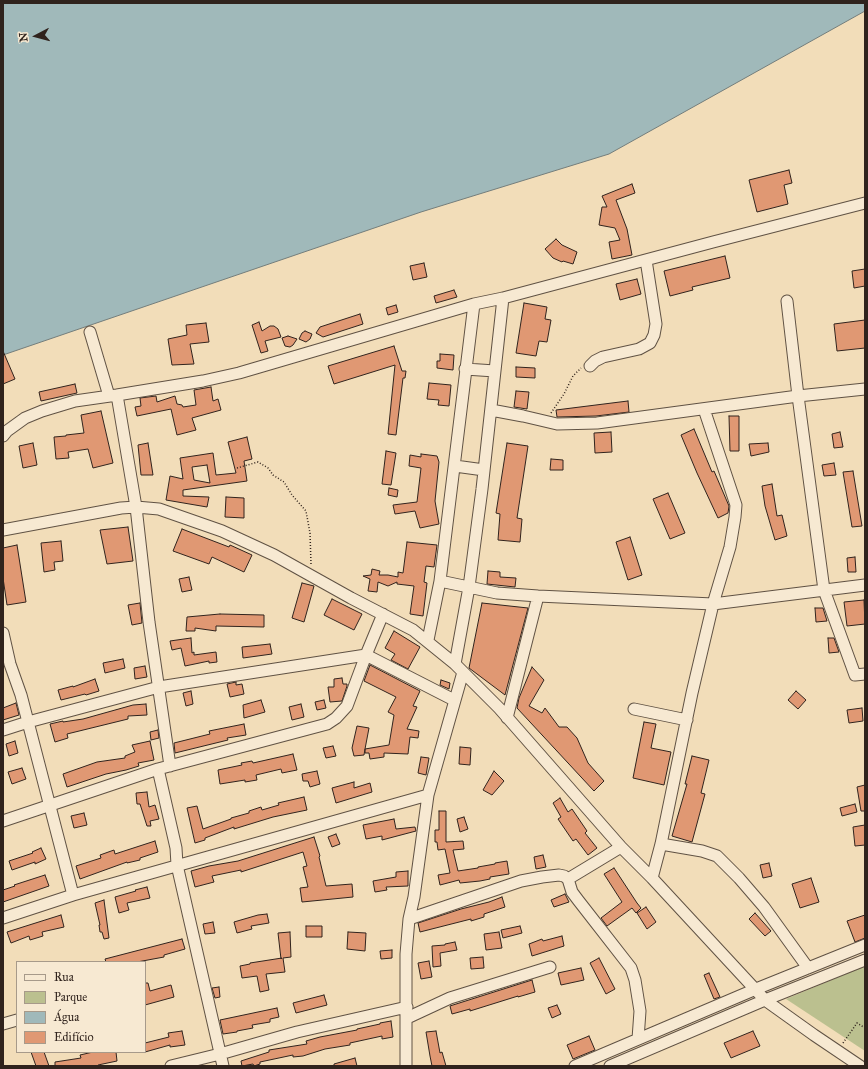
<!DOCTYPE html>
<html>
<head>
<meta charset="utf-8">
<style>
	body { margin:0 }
	#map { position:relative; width:868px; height:1069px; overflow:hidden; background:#f2ddb9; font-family:"IM FELL Great Primer",serif }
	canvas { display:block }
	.frame { position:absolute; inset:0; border:4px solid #30231d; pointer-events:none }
	.legend { position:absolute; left:16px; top:961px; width:130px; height:92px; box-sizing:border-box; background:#f7e9d2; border:1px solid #a79a8a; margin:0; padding:5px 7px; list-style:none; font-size:12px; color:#30231d }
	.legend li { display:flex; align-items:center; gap:8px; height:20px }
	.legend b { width:20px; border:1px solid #a79a8a }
	.north { position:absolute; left:16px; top:16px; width:40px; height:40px; -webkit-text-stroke:3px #f7e9d2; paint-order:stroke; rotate:264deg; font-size:11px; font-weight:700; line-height:16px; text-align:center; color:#30231d }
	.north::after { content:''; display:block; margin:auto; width:14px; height:18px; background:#30231d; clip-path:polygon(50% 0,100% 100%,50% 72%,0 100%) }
</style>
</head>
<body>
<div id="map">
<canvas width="868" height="1069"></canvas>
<div class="frame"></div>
<ul class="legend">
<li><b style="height:5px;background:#f7e9d2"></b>Rua</li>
<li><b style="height:11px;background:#bbc08f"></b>Parque</li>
<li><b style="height:11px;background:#a0b9ba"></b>Água</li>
<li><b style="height:11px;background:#e09873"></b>Edifício</li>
</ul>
<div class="north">N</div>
</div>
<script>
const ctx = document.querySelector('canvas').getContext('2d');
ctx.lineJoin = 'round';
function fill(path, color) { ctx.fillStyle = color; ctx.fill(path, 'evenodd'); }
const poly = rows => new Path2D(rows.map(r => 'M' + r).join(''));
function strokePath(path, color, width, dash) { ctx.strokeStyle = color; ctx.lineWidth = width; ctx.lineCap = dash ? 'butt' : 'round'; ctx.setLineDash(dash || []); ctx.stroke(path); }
const green = poly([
	[865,966,865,1051,786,999]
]);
const water = poly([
	[3,3,865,3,865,11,609,154,421,212,3,355,3,3]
]);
const building = poly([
	[789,170,792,183,784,185,788,204,757,212,749,180,789,170],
	[632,184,635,193,616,200,627,229,632,255,612,259,609,242,620,240,615,228,599,225,602,207,607,207,602,196,632,184],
	[556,239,562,245,577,252,573,264,563,261,562,262,553,258,545,249,556,239],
	[725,256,730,278,692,287,693,290,670,296,664,271,725,256],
	[424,263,427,277,413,280,410,266,424,263],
	[865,269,865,286,854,288,852,271,865,269],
	[637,279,641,294,620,300,616,284,637,279],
	[454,290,457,297,436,303,434,296,454,290],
	[524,303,547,307,545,319,551,320,547,342,539,341,536,356,516,353,524,303],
	[396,305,398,312,388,315,386,308,396,305],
	[360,314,363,324,323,337,316,333,320,327,360,314],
	[865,320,865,348,837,351,834,324,865,320],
	[259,322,262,331,270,326,274,326,278,329,281,337,265,341,268,351,261,353,252,325,259,322],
	[206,323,209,342,190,344,194,364,172,365,168,339,187,335,186,325,206,323],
	[305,331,312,334,310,339,306,342,299,339,302,333,305,331],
	[288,336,297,339,293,345,290,347,285,346,282,338,288,336],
	[394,346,402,371,406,371,405,378,403,378,396,435,388,434,395,365,334,384,328,366,394,346],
	[3,351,15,379,3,384,3,351],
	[440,354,454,355,453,370,437,368,437,361,440,361,440,354],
	[516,367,535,368,535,378,516,377,516,367],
	[429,383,451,385,449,406,438,405,439,400,427,399,429,383],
	[75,384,77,393,41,401,39,392,75,384],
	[211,387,213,401,218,399,221,410,192,418,196,430,177,435,171,409,137,416,135,407,141,406,140,398,156,396,157,402,175,396,177,404,182,405,183,407,196,405,194,390,211,387],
	[516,391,529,392,527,409,514,407,516,391],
	[628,401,629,412,596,416,557,417,556,410,628,401],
	[101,411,113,463,93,468,88,449,68,452,69,458,56,459,54,437,66,436,66,435,84,433,81,415,101,411],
	[729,416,739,416,739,451,730,451,729,416],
	[694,429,712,472,714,471,729,506,728,513,718,518,697,473,681,435,694,429],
	[611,432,612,452,595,453,594,433,611,432],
	[840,432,843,447,834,448,832,434,840,432],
	[247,437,252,459,244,461,247,481,183,490,183,496,209,497,207,507,166,500,170,476,183,479,180,458,213,453,216,475,236,473,228,442,247,437],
	[207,465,210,483,194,480,192,467,207,465],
	[33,443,37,465,23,468,19,446,33,443],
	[148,443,153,475,141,475,138,445,148,443],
	[507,443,528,446,517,518,522,519,520,542,498,540,500,514,496,513,507,443],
	[768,443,769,452,751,456,749,444,768,443],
	[386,451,396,453,391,485,382,484,386,451],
	[421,454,437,456,439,462,435,501,439,524,420,528,415,511,395,514,393,505,417,502,421,468,409,466,410,455,421,457,421,454],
	[551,459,563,460,563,470,550,470,551,459],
	[834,463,836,475,824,476,822,465,834,463],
	[853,471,862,526,852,527,843,472,853,471],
	[772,484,777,516,782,515,787,536,775,540,765,506,762,486,772,484],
	[389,488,398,490,397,497,388,495,389,488],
	[668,493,685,533,670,539,653,499,668,493],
	[226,497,244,498,244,518,225,517,226,497],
	[128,527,133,561,107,564,100,530,128,527],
	[182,529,229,547,230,545,252,555,244,572,212,557,209,564,173,551,182,529],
	[630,537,642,575,628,580,616,542,630,537],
	[61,541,63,561,54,562,55,570,44,572,41,543,61,541],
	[407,542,437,545,434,567,426,566,424,582,427,583,423,616,410,614,414,586,397,584,397,582,388,586,378,582,377,592,368,591,370,579,363,576,371,575,372,569,380,571,379,575,388,575,398,577,398,572,403,573,407,542],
	[17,545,26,602,7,605,3,578,3,548,17,545],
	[855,557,856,572,848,572,847,558,855,557],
	[488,571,500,572,500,577,516,578,515,587,487,584,488,571],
	[189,577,192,590,182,592,179,579,189,577],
	[302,583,314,586,304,622,292,618,302,583],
	[332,599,362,614,354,630,324,615,332,599],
	[864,600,865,624,847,626,844,602,864,600],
	[140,603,142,623,132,625,128,605,140,603],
	[482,603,528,608,505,695,469,668,482,603],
	[815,608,823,608,827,621,816,622,815,608],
	[220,614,264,615,264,627,216,626,216,631,195,628,195,631,186,631,187,617,220,614],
	[394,631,420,647,408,669,391,660,395,654,385,648,394,631],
	[191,638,192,653,194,652,194,655,216,652,217,662,209,663,209,661,185,666,181,648,172,650,170,641,191,638],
	[828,638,834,638,839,652,829,653,828,638],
	[270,644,272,654,243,658,242,647,270,644],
	[123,659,125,668,105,673,103,663,123,659],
	[370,665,420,691,413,706,417,707,407,729,419,731,418,738,410,737,408,754,384,753,384,757,370,759,369,753,365,753,365,749,364,755,354,756,352,748,357,726,369,728,365,749,389,745,394,715,388,712,396,697,364,681,370,665],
	[145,666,147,677,135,679,134,668,145,666],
	[532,667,544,680,529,706,542,713,545,708,559,727,567,727,577,738,588,763,604,781,594,791,517,708,519,698,532,667],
	[342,678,343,684,347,684,347,686,342,701,330,702,328,687,334,687,334,679,342,678],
	[95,679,99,691,86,695,85,694,61,700,58,690,73,686,73,687,95,679],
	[441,680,450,683,449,689,440,685,441,680],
	[236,682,236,685,242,684,244,694,230,697,227,684,236,682],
	[191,691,193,704,186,706,183,693,191,691],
	[796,691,806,700,798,709,788,700,796,691],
	[261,700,265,712,244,718,243,705,261,700],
	[324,700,326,708,317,710,315,702,324,700],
	[16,703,19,715,3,720,3,708,16,703],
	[146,704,147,715,128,716,128,719,67,734,68,738,55,742,50,724,63,721,63,722,83,719,133,705,146,704],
	[301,704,304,717,292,720,289,707,301,704],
	[862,708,863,721,849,723,847,710,862,708],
	[644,722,656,724,651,748,671,752,664,785,633,778,644,722],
	[244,724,246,735,227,738,228,740,175,753,174,743,210,734,209,731,244,724],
	[158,730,159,738,151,740,150,732,158,730],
	[15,741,18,753,9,756,6,744,15,741],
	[150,741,154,760,138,763,139,766,126,770,106,774,67,787,63,774,97,762,125,758,125,756,135,752,132,745,150,741],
	[333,746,336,756,326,758,323,748,333,746],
	[460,747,471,748,470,765,459,764,460,747],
	[293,754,297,770,282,773,281,769,256,775,257,780,245,782,245,780,220,784,218,770,242,765,241,763,252,761,253,763,293,754],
	[692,756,709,760,701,793,705,794,692,842,672,836,687,784,685,784,692,756],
	[421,757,429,758,426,775,418,773,421,757],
	[22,768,26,779,12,784,8,772,22,768],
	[317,771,320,784,310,787,308,781,303,781,302,774,317,771],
	[494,771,504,781,492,795,483,790,494,771],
	[354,782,354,788,370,783,372,792,336,803,332,788,354,782],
	[865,785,865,811,861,811,857,787,865,785],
	[147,792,149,807,155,805,159,819,150,821,151,826,147,826,140,804,137,804,136,793,147,792],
	[304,797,307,810,273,817,234,829,234,827,205,838,205,840,195,843,187,808,197,806,203,829,231,819,231,818,249,813,249,811,261,807,262,810,279,805,278,803,304,797],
	[560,798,568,812,572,809,587,831,585,833,597,848,588,855,576,839,573,841,558,819,561,817,553,803,560,798],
	[855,804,857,812,842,816,840,808,855,804],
	[439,811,446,811,446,842,463,841,464,849,453,850,458,871,478,868,478,867,495,864,495,863,507,861,509,874,490,877,490,879,480,881,460,883,459,880,440,885,438,875,450,873,445,849,438,850,437,842,435,842,435,830,439,830,439,811],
	[84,813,87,825,74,828,71,816,84,813],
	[464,817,468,829,460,832,457,819,464,817],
	[394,819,396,829,415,827,416,831,382,840,382,836,366,839,363,825,394,819],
	[865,825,865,845,855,846,853,827,865,825],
	[336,834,340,844,332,847,328,837,336,834],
	[314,837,320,856,319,857,326,886,352,884,353,897,302,902,300,888,308,887,303,867,307,866,303,852,241,872,241,870,212,876,214,882,195,887,191,871,209,866,238,861,314,837],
	[155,841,158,852,140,858,140,860,127,863,127,862,80,879,76,866,101,858,100,855,114,850,115,854,155,841],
	[41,848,46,859,35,864,35,862,12,870,9,861,33,853,32,852,41,848],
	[543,855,546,867,536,869,534,857,543,855],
	[769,863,772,876,763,878,760,865,769,863],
	[614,868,637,903,641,908,636,913,632,908,607,926,601,918,622,902,604,874,614,868],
	[408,871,408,886,386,887,387,890,375,892,373,881,396,877,396,872,408,871],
	[45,875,49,886,3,902,3,890,15,886,14,885,45,875],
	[811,878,819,902,800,908,792,884,811,878],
	[147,887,150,898,127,903,129,910,119,913,115,897,136,891,135,890,147,887],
	[565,894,569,902,554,907,551,900,565,894],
	[502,897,505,907,484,914,484,917,471,921,471,919,420,932,418,923,461,909,489,902,502,897],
	[104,900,109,938,104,939,102,932,100,932,99,925,100,925,95,903,104,900],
	[646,907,656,922,647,929,637,913,646,907],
	[755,913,771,931,765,936,749,919,755,913],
	[267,914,269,923,251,926,252,929,237,933,234,922,258,915,267,914],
	[61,915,64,927,42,932,43,936,30,940,29,936,11,943,7,932,61,915],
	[865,915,865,938,855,942,847,921,865,915],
	[213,922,215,933,205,934,203,924,213,922],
	[306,926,322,926,322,937,306,937,306,926],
	[520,926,522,933,503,938,501,930,520,926],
	[290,932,291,957,283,958,285,972,266,974,269,990,260,992,257,976,242,978,240,966,250,964,250,963,282,958,281,959,278,933,290,932],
	[348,932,366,933,365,951,347,949,348,932],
	[499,932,502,948,486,950,484,934,499,932],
	[562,936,564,946,532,956,529,944,542,939,543,941,562,936],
	[182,939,185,949,164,955,164,957,137,962,106,962,105,959,182,939],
	[455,942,457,950,440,953,441,966,433,967,432,946,445,945,445,944,455,942],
	[392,950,392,958,381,959,380,951,392,950],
	[483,957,484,968,471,969,470,958,483,957],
	[599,958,615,989,606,994,590,963,599,958],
	[429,961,432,977,421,979,418,963,429,961],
	[581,968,584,980,561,985,558,973,581,968],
	[709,973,720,997,714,999,704,975,709,973],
	[532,980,535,992,518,997,518,996,470,1011,470,1009,452,1014,450,1006,453,1005,532,980],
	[145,983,148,983,150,991,171,985,174,997,145,1005,145,983],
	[219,987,220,997,215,998,212,988,219,987],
	[324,995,327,1005,296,1013,293,1003,324,995],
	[557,1005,561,1014,552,1018,548,1008,557,1005],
	[277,1008,279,1017,270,1019,270,1022,252,1025,253,1028,237,1031,237,1032,223,1034,220,1020,277,1008],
	[391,1021,393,1037,382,1039,382,1036,350,1043,350,1045,325,1049,303,1056,293,1057,293,1055,260,1062,260,1064,254,1066,253,1064,242,1066,241,1061,269,1052,269,1050,307,1044,306,1041,320,1037,357,1030,357,1029,380,1024,380,1023,391,1021],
	[182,1031,185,1045,170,1047,170,1045,145,1052,145,1043,169,1037,168,1033,182,1031],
	[436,1031,440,1053,442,1052,446,1066,432,1066,430,1056,426,1032,436,1031],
	[753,1031,760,1046,731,1058,724,1043,753,1031],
	[589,1036,595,1050,573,1059,567,1045,589,1036],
	[31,1052,44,1052,49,1066,36,1066,31,1052],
	[93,1052,116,1052,117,1061,98,1065,99,1066,55,1066,55,1062,81,1058,80,1055,93,1052],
	[355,1058,357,1066,334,1066,334,1064,355,1058]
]);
const path = poly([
	[551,413,564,394,573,376,581,368],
	[237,468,258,462,268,468,273,475,284,482,292,495,306,511,310,533,311,564],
	[843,1043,857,1023,865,1028]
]);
const minor = poly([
	[787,301,798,396,824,590,855,675,865,674],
	[90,332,109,396],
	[590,366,595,361,603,357,639,349,650,343,654,335,656,324,646,260],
	[465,369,495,371],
	[491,410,523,416,557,424,597,423,798,396,865,389],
	[3,436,7,431,25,418,42,411,75,401,117,395],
	[455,466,484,470],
	[3,530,121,508,136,507,159,509,222,531,274,555,351,598,413,630,455,664,499,708,621,847,652,878,765,1000,814,1035,860,1066],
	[440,581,497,593,538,596,713,604,865,585],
	[3,633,10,664,21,695,73,895],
	[428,640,440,581,474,304],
	[455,664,469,587,482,489,503,298],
	[634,709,687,720],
	[507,718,538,596],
	[3,730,28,722,159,687,366,655,454,700],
	[170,766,149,622,136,507,117,395,203,381,239,373,474,304,503,298,713,242,865,203],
	[158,769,176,848,177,865,223,1066],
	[3,821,158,769,327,724,336,718,347,706,366,655,383,614],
	[661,844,702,851,717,856,739,878,764,907,808,968],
	[652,878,661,844,692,693,713,604,730,547,735,517,736,505,704,409],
	[568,879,621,847],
	[3,918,73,895,428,795],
	[409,919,521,881,542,877,559,875,564,876,568,879,572,892,578,900,631,968,635,980,640,1011,638,1039],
	[407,1018,450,998,550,967],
	[3,1024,17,1020],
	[171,1066,220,1054,297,1032,407,1007],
	[406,1066,406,954,409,919,414,897,428,795,463,672],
	[575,1066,756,989,865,945],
	[610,1066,765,1000,865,960]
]);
fill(green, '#bbc08f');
fill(water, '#a0b9ba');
strokePath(water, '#737d7b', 1);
fill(building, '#e09873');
strokePath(building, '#30231d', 1);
strokePath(minor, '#605244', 13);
strokePath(path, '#30231d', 1.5, [1, 2]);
strokePath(minor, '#f7e9d2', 11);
</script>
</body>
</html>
